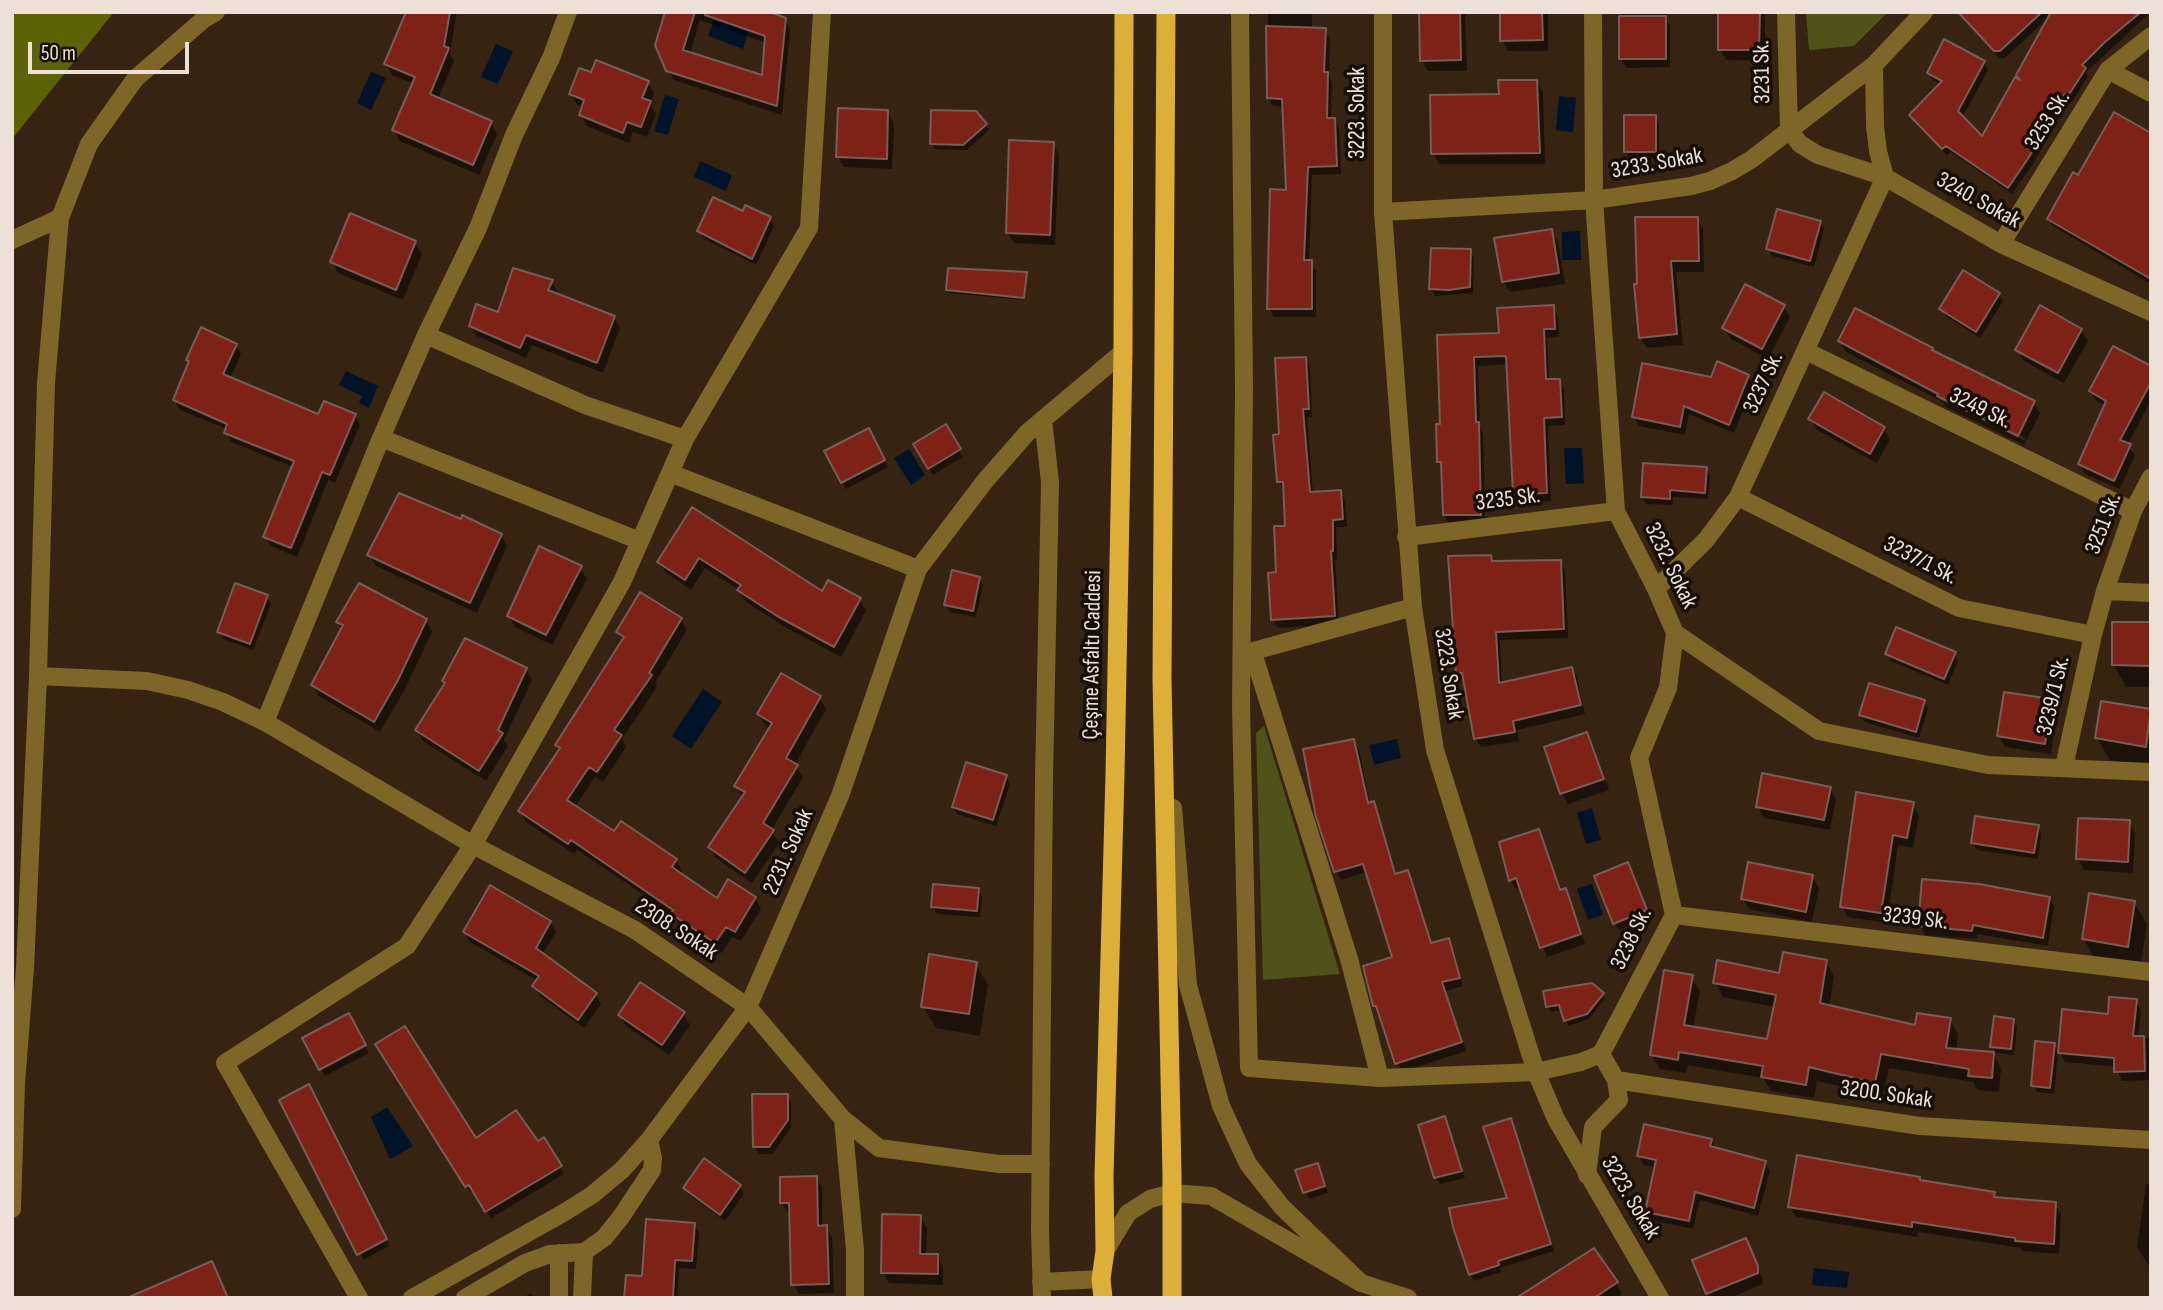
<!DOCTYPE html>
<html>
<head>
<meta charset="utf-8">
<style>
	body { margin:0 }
	#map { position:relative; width:2163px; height:1310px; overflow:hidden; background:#362312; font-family:"Sofia Sans Condensed",sans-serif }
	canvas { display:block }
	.frame { position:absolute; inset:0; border:14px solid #eee0d6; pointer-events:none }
	.scale { position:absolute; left:28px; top:42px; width:161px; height:32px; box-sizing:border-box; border:4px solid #eee0d6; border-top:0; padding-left:9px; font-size:21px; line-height:24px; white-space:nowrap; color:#eee0d6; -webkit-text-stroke:5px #170e07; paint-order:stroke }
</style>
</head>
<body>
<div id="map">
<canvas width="2163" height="1310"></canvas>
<div class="frame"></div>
<div class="scale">50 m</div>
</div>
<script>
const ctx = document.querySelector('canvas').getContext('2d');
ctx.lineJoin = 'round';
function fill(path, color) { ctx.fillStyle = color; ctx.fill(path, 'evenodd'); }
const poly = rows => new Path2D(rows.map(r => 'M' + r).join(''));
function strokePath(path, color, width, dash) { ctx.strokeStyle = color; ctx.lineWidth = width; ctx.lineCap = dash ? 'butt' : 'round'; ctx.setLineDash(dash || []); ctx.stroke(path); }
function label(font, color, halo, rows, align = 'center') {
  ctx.font = font + ' "Sofia Sans Condensed",sans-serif'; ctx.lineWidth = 7; ctx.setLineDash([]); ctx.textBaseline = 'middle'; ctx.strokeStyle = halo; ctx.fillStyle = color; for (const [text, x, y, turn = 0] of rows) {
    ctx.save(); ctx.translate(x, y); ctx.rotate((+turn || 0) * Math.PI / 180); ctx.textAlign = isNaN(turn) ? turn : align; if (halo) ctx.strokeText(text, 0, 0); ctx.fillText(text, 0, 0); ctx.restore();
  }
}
const green = poly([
	[1806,12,1888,12,1854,46,1809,50],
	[1264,726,1340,974,1263,980,1256,733]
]);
const forest = poly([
	[12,12,114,12,12,139]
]);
const water = poly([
	[714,20,748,32,743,49,708,36],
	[496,44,513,51,498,84,481,77],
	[371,72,386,78,371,110,357,103],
	[665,95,679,99,668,135,654,131],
	[1559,96,1576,98,1573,132,1556,130],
	[700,161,732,175,726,191,694,177],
	[1580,231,1581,260,1562,260,1562,232],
	[346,371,378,386,369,408,359,403,362,396,339,385],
	[1564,448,1582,448,1584,483,1566,484],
	[909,449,925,475,911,485,894,458],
	[703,689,722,702,691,749,672,736],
	[1397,739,1401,758,1374,765,1369,745],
	[1592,808,1601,840,1586,844,1577,813],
	[1592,884,1603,915,1588,920,1577,889],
	[387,1107,413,1146,390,1159,371,1117],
	[1814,1268,1849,1272,1847,1288,1812,1285]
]);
const shadow = poly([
	[407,12,457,12,450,54,454,61,438,99,491,123,497,134,479,175,400,141,394,130,414,84,392,75,386,64],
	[667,12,762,12,785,19,790,29,782,115,674,80,668,70],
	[700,20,766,43,763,77,690,54],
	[1268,12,1312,12,1312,30,1325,30,1330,39,1329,76,1332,82,1331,119,1334,119,1339,128,1341,174,1312,175,1309,262,1316,271,1316,317,1274,317,1269,308,1287,192,1284,107,1273,106,1268,98],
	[1421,12,1465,12,1467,71,1428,71,1422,60],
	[1501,12,1548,12,1548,51,1508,51,1502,40],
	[1621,12,1666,12,1666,20,1670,26,1670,67,1626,68,1621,59],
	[1720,12,1765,12,1765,61,1726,60,1720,49],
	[1966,12,2151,12,2086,72,2088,76,2072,102,2069,100,2033,164,2012,194,1951,152,1947,155,1915,123,1911,115,1941,85,1933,80,1928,73,1984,62,1988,70,1962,118,1983,139,2022,83,2050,16,2005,58,1999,58,1967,22,1963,15],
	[592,74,648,82,654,93,650,104,656,114,647,137,633,132,629,143,587,126,581,115,584,107,577,105,571,94],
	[1536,81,1543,92,1545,164,1439,164,1433,153,1501,96],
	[887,112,894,123,892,169,844,167,838,156],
	[1655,117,1659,124,1659,158,1630,159,1626,152],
	[986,125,989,130,967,150,935,149,932,144],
	[2151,136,2151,284,2053,226,2049,219,2079,177],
	[1053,144,1059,155,1055,245,1014,243,1007,232],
	[743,213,770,219,774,226,756,265,703,238,699,231],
	[1697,218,1703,229,1704,272,1676,272,1683,345,1647,348,1640,337,1635,286],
	[1820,222,1824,229,1814,267,1772,256,1768,249],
	[1552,231,1558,242,1565,284,1510,292,1503,281],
	[415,243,422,254,403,300,338,273,332,262],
	[1470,251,1474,258,1473,293,1435,296,1431,289],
	[1026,273,1025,300,949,293,948,290],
	[551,281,558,292,556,295,614,317,620,328,603,373,532,345,526,358,477,336,470,325,500,314],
	[1999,294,2003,301,1980,338,1946,316,1941,309],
	[1783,306,1790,317,1768,359,1731,339,1724,328],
	[1553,307,1558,316,1559,337,1547,338,1549,381,1559,381,1564,389,1565,425,1548,426,1551,501,1520,502,1515,494,1509,364,1478,366,1480,427,1483,432,1485,523,1449,524,1444,515,1443,469,1439,462,1442,425,1439,337,1500,335],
	[2081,330,2088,341,2064,383,2024,361,2017,350],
	[1839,341,1934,353,2033,402,2040,413,2024,445,1946,407,1943,402,1846,352],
	[1939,395,2026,438,2025,441,1939,399],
	[236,345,241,354,230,379,319,416,355,416,360,425,335,483,328,480,297,557,271,546,265,537,293,467,231,442,226,432,227,429,180,410,175,400,190,364,188,360],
	[1305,359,1310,367,1312,417,1307,417,1313,494,1340,492,1345,500,1347,527,1336,527,1337,559,1335,559,1339,624,1278,628,1273,619,1278,574,1287,528,1284,490,1279,482,1280,436],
	[2151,368,2151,401,2127,445,2135,455,2120,489,2085,474,2080,464,2106,406,2096,401,2091,391],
	[1748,376,1754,385,1734,433,1689,414,1685,435,1639,426,1634,417],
	[1810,419,1884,429,1890,440,1877,463,1817,430],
	[945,427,963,457,933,475,915,445],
	[868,430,888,467,846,489,827,452],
	[1706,468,1710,475,1708,499,1673,497,1673,505,1646,504,1642,497],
	[693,509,823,594,860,600,866,611,841,657,785,627,745,601,739,590,705,568,691,590,666,573,659,562],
	[501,535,507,546,477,613,376,566,369,555],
	[1490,557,1494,563,1560,562,1565,570,1568,638,1500,640,1502,684,1571,669,1577,677,1585,714,1517,730,1519,741,1481,747,1475,738,1465,681,1463,681,1458,672],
	[580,568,587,579,552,645,515,627,509,616],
	[979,578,983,585,976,617,950,612,946,605],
	[267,597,271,604,253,650,223,639,218,632],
	[681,619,687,630,655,683,657,687,622,739,626,747,603,782,595,777,575,807,615,833,676,860,682,871,680,874,718,900,755,898,761,909,741,941,732,937,722,953,679,924,674,915,577,850,574,854,526,822,520,811,560,750,557,745,623,641,618,632],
	[426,620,432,632,404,691,380,732,319,696,313,685,343,631,338,622],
	[2151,624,2151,687,2126,687,2114,665],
	[1887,654,1954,654,1958,661,1948,685,1891,661],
	[526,669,532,680,504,740,508,746,486,781,423,741,417,730,446,684],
	[781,675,820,698,826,709,795,765,803,777,771,831,779,843,752,883,716,858,710,848,743,798,736,786,770,728,765,725,759,714],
	[2051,701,2057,712,2051,754,2005,747,1999,736],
	[1924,702,1928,709,1919,738,1865,722,1861,715],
	[2150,711,2151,767,2110,760,2097,738],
	[1587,734,1593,745,1609,790,1568,804,1562,793],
	[1354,741,1359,749,1370,804,1373,803,1378,812,1396,876,1407,872,1412,881,1432,944,1449,940,1453,948,1463,986,1446,991,1466,1051,1402,1072,1375,1006,1394,958,1367,872,1341,880,1336,871],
	[1006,777,1010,784,996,826,957,814,953,807],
	[1830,788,1836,799,1830,830,1764,818,1758,807],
	[1912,804,1919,815,1913,848,1898,845,1887,923,1848,917,1842,906],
	[2129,822,2135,833,2133,873,2084,870,2078,859],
	[2037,827,2041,834,2038,859,1977,850,1973,843],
	[1538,831,1561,891,1565,890,1570,899,1585,944,1547,957,1521,887,1516,889,1511,880],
	[1631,871,1650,918,1619,930,1615,923],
	[1812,877,1819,888,1812,922,1749,909,1742,898],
	[978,890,982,897,980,917,937,914,933,907],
	[2049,898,2054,907,2048,946,1977,934,1977,939,1925,935,1920,925],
	[2134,902,2147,924,2140,968,2096,961,2084,939],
	[550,922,556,932,542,955,596,994,601,1004,584,1028,540,996,534,987,538,981,470,942,465,932],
	[1826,962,1834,976,1829,1007,1916,1027,1950,1020,1958,1034,1956,1051,1993,1054,2001,1068,1999,1092,1978,1090,1973,1082,1889,1068,1883,1096,1817,1081,1814,1098,1771,1091,1763,1078,1687,1065,1686,1073,1660,1069,1651,1054,1691,977,1700,991,1693,1028,1769,1041,1775,1007,1723,997,1715,982,1781,975],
	[975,963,988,985,980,1036,936,1028,923,1006],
	[1602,994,1605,999,1589,1019,1568,1026,1562,1010,1551,1012,1547,1006],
	[2135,1001,2141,1010,2138,1038,2151,1038,2151,1080,2122,1081,2116,1067,2065,1062,2060,1053,2109,1016],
	[683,1014,690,1025,669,1055,626,1026,620,1015],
	[348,1015,369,1053,325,1076,304,1039],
	[2013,1020,2017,1027,2014,1055,1996,1053,1992,1046],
	[377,1045,476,1141,538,1143,544,1139,564,1174,491,1218,474,1191,471,1193],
	[2054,1045,2058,1052,2054,1094,2037,1092,2033,1085],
	[308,1086,335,1135,333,1137,389,1246,363,1260],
	[787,1096,791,1103,791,1127,773,1154,759,1154,755,1147],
	[1444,1119,1465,1178,1440,1184,1435,1177],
	[1510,1120,1554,1251,1500,1268,1501,1272,1474,1281,1470,1274,1510,1199],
	[1711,1140,1716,1149,1765,1163,1770,1171,1758,1216,1700,1200,1693,1229,1651,1220,1646,1211,1656,1167,1644,1165,1639,1156],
	[704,1161,740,1187,744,1194,725,1221,689,1195,685,1189],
	[1317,1165,1328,1193,1309,1199,1298,1171],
	[816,1178,822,1187,822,1227,826,1227,832,1237,834,1293,799,1294,793,1284,791,1213,788,1213,782,1203],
	[1919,1178,1922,1183,1994,1193,1997,1199,2055,1204,2061,1214,2059,1254,2023,1251,2021,1248,1918,1232,1917,1237,1796,1217,1790,1207],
	[2146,1184,2151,1184,2151,1269,2137,1247],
	[920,1217,927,1228,926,1256,937,1256,943,1267,943,1285,889,1283,883,1272],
	[694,1225,699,1233,696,1269,679,1268,677,1298,626,1298],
	[1745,1240,1763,1279,1763,1284,1730,1298,1710,1298,1694,1261],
	[1616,1283,1622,1294,1616,1298,1520,1298],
	[531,1293,534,1298,523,1298]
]);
const building = poly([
	[406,12,450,12,444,46,449,48,430,94,492,121,473,165,392,130,415,77,384,64,406,12],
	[665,12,695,12,683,50,762,75,765,36,705,15,705,12,770,12,786,18,777,106,666,71,655,45,665,12],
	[1419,12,1460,12,1461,60,1420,61,1419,12],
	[1500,12,1542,12,1543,40,1500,41,1500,12],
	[1718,12,1760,12,1759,50,1718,50,1718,12],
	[1958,12,2042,12,2000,51,1994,51,1958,12],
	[2051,12,2141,12,2105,42,2082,65,2086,68,2068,96,2065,94,2029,157,2008,188,1946,146,1942,149,1909,115,1942,81,1927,73,1944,39,1985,61,1958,111,1982,136,2015,77,2020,80,2016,75,2051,12],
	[1619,16,1666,16,1666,59,1619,59,1619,16],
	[1266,26,1326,28,1324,72,1328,72,1327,118,1335,118,1337,166,1308,167,1304,260,1312,260,1312,309,1267,309,1270,189,1286,190,1282,99,1267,98,1266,26],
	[596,60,649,81,642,98,651,101,641,127,627,122,623,133,579,115,584,100,569,94,579,68,591,72,596,60],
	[1498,80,1537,80,1540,153,1431,154,1430,95,1499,94,1498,80],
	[838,108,888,110,887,159,836,157,838,108],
	[931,110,976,111,987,124,963,145,930,144,931,110],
	[2114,112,2151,133,2151,279,2047,219,2073,172,2078,175,2114,112],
	[1624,115,1656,115,1656,152,1624,152,1624,115],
	[1009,140,1054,142,1050,235,1006,233,1009,140],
	[713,197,743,211,745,205,771,217,752,259,697,231,713,197],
	[1777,209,1821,221,1810,261,1766,249,1777,209],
	[350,213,416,241,396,290,330,262,350,213],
	[1635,217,1698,217,1699,261,1671,261,1677,334,1639,338,1634,284,1637,284,1635,217],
	[1552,229,1559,273,1502,282,1494,238,1552,229],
	[1431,248,1471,249,1470,287,1449,290,1429,289,1431,248],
	[513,268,553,280,548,290,615,316,597,363,526,335,520,348,469,326,476,304,498,312,513,268],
	[948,268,1027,272,1024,298,946,290,948,268],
	[1963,270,2000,293,1976,332,1939,309,1963,270],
	[1745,284,1785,305,1762,349,1722,328,1745,284],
	[1554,305,1555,329,1544,329,1546,379,1560,379,1562,417,1544,418,1547,493,1513,494,1506,356,1474,357,1476,422,1479,422,1481,515,1443,515,1441,462,1437,462,1436,424,1440,424,1437,335,1499,333,1497,308,1554,305],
	[2040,305,2082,329,2058,373,2015,350,2040,305],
	[1855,308,1933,348,1932,350,2035,401,2018,436,1937,396,1938,394,1838,341,1855,308],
	[201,327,237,344,223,374,318,414,324,401,356,414,330,475,322,472,291,548,263,537,294,461,224,433,227,424,173,400,189,361,186,360,201,327],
	[2113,346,2151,366,2151,382,2120,440,2131,444,2114,481,2078,464,2106,401,2089,391,2113,346],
	[1306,357,1309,409,1303,409,1310,492,1341,490,1343,519,1333,520,1333,551,1331,551,1335,616,1271,620,1268,573,1276,572,1274,526,1285,526,1283,482,1277,482,1273,435,1279,434,1275,358,1306,357],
	[1717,361,1749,375,1729,425,1684,406,1680,427,1632,417,1642,363,1711,377,1717,361],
	[1824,392,1885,427,1870,454,1808,419,1824,392],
	[946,424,961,449,928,469,913,444,946,424],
	[869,428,885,460,841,483,824,451,869,428],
	[1643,463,1707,467,1705,493,1670,490,1670,499,1641,497,1643,463],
	[399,493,461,519,462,515,502,534,470,603,367,555,399,493],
	[692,507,822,591,828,580,861,598,834,647,777,616,737,590,741,585,699,558,685,580,657,562,692,507],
	[539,546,582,566,546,635,507,616,539,546],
	[1491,555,1492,561,1561,560,1564,629,1496,632,1499,683,1572,667,1581,705,1513,721,1515,732,1474,739,1462,673,1456,673,1448,556,1491,555],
	[952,570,980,577,973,611,944,605,952,570],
	[235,583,268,595,250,644,217,632,235,583],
	[359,583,427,619,398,680,374,722,311,685,343,625,336,622,359,583],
	[640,592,682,618,649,673,652,675,614,730,622,735,597,772,589,767,567,800,614,831,621,821,677,859,672,867,717,898,728,879,756,897,735,932,726,927,715,943,671,914,673,910,571,840,568,844,518,811,560,748,555,745,624,637,616,632,640,592],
	[2112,622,2151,622,2151,666,2112,665,2112,622],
	[1896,627,1956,652,1944,679,1885,654,1896,627],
	[465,638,527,668,498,730,503,733,479,771,415,730,445,683,442,681,465,638],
	[781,673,821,696,786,758,798,765,763,823,774,830,745,873,708,847,745,792,734,786,772,723,757,714,781,673],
	[1869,683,1925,700,1916,732,1859,715,1869,683],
	[2004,692,2052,699,2045,744,1997,736,2004,692],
	[2101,701,2151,709,2146,747,2095,738,2101,701],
	[1587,732,1604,779,1560,794,1544,747,1587,732],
	[1354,739,1368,803,1374,801,1395,874,1408,870,1431,943,1449,938,1460,978,1442,982,1462,1042,1395,1064,1376,1006,1373,1006,1363,966,1392,957,1363,864,1334,872,1316,817,1303,749,1354,739],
	[966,762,1007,775,993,820,952,807,966,762],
	[1762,773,1831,787,1824,820,1756,807,1762,773],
	[1856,792,1914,802,1907,838,1893,835,1881,913,1840,907,1856,792],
	[1975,816,2039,825,2034,853,1971,843,1975,816],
	[2078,818,2130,820,2128,862,2076,859,2078,818],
	[1539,829,1560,890,1566,888,1581,934,1540,948,1516,878,1509,881,1499,842,1539,829],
	[1628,862,1647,910,1613,924,1594,876,1628,862],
	[1748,862,1813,875,1806,912,1741,899,1748,862],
	[1922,879,1979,884,2050,897,2043,938,1973,925,1972,931,1918,926,1922,879],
	[933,884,979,888,977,911,931,907,933,884],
	[490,885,551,921,536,948,597,993,578,1020,532,986,539,976,463,932,490,885],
	[2089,893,2135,901,2128,947,2082,939,2089,893],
	[1783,952,1827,960,1820,1003,1915,1025,1917,1013,1951,1018,1946,1048,1994,1052,1992,1078,1968,1076,1969,1069,1881,1054,1875,1083,1809,1067,1806,1085,1761,1077,1763,1066,1679,1052,1678,1060,1650,1055,1664,970,1693,975,1684,1025,1767,1039,1776,995,1713,983,1717,960,1779,973,1783,952],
	[929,954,977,962,969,1014,921,1007,929,954],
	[640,982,685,1012,662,1045,618,1015,640,982],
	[1592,983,1604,993,1587,1014,1564,1021,1559,1005,1546,1007,1543,991,1592,983],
	[2109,997,2137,999,2133,1036,2144,1036,2145,1071,2114,1072,2114,1058,2058,1053,2062,1009,2108,1014,2109,997],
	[349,1013,366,1045,319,1070,302,1038,349,1013],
	[1994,1016,2014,1019,2011,1049,1990,1047,1994,1016],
	[405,1026,476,1138,516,1110,538,1141,544,1137,562,1166,485,1212,469,1185,465,1187,375,1044,405,1026],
	[2035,1041,2055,1043,2050,1088,2031,1086,2035,1041],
	[309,1084,387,1239,357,1255,279,1100,309,1084],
	[752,1094,788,1094,788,1120,769,1147,753,1147,752,1094],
	[1445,1116,1462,1171,1434,1178,1418,1125,1445,1116],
	[1511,1118,1551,1244,1498,1261,1499,1265,1469,1275,1453,1227,1449,1208,1507,1198,1483,1127,1511,1118],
	[1644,1124,1712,1139,1710,1146,1766,1161,1754,1208,1695,1192,1689,1221,1645,1212,1656,1160,1637,1156,1644,1124],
	[1797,1155,1920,1177,1920,1180,1995,1192,1994,1197,2056,1202,2054,1244,2015,1241,2015,1238,1912,1222,1912,1227,1788,1207,1797,1155],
	[704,1158,741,1185,720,1215,683,1188,704,1158],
	[1318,1163,1325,1186,1303,1193,1295,1170,1318,1163],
	[817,1176,818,1226,827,1225,829,1284,791,1285,789,1203,780,1203,780,1177,817,1176],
	[882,1214,921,1215,920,1254,938,1254,938,1274,881,1273,882,1214],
	[646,1219,695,1223,692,1261,675,1260,673,1298,624,1298,626,1275,642,1276,646,1219],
	[1746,1238,1758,1266,1758,1273,1706,1294,1692,1260,1746,1238],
	[1594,1248,1618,1282,1594,1298,1516,1298,1594,1248],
	[212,1261,228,1298,127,1298,212,1261]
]);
const minor = poly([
	[1240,12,1244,387,1241,706,1249,1068,1380,1078,1536,1072,1581,1062,1601,1054,1616,1080,1619,1100,1593,1127,1587,1175],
	[1593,12,1594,200,1616,511,1656,589,1675,633,1819,731,1988,765,2151,772],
	[1874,65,1875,127,1878,151,1885,177,2001,244,2151,312],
	[2108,70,2151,93],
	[1383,212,1594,200,1691,186,1710,181,1732,171,1752,159,1874,65,1924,12],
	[12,240,60,218],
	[2001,244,2108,70,2151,36],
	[426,335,585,405,685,439],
	[1806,351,2133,511],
	[381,438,640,541],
	[670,473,918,569],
	[1738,497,1959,608,2093,635],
	[1406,537,1616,511],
	[1656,589,1706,540,1738,497,1885,177,1818,155,1800,144,1789,130,1786,12],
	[2105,591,2133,511,2151,477],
	[1253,653,1349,959,1380,1078],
	[1243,654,1413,607],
	[38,676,147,681,188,690,223,702,265,722,473,845,635,930,748,1007,843,1119,879,1148,999,1164,1041,1164],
	[265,722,381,438,426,335,478,228,514,135,551,58,568,12],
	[2064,767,2093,635,2105,591,2151,593],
	[1173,808,1188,985,1221,1106,1248,1164,1282,1207,1361,1283],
	[1674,915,2151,972],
	[1601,1054,1674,915,1639,758,1668,688,1675,633],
	[1616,1080,1920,1126,2151,1140],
	[843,1119,855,1250,855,1298],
	[12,1209,16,1084,25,968,38,676,46,383,60,218,89,144,135,79,204,19,216,12],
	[1105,1251,1128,1213,1150,1199,1172,1193,1211,1196,1361,1283,1408,1298],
	[1041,1282,1101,1279],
	[359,1298,225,1063,407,946,473,845,622,582,685,439,809,228,822,12],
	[412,1298,565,1212,592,1195,622,1170,649,1140,748,1007,840,796,918,569,985,481,1027,433,1123,352],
	[465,1298,525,1263,550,1254,584,1252,604,1238,621,1217,652,1170,653,1158,649,1140],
	[559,1298,559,1253],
	[582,1298,584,1252],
	[1042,1298,1040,1230,1044,779,1050,482,1043,419]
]);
const tertiary = poly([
	[1383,12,1383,212,1413,607,1435,750,1536,1072,1556,1119,1660,1298]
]);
const trunk = poly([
	[1166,12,1162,679,1172,1175,1172,1298],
	[1103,1298,1101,1279,1105,1251,1104,1176,1115,774,1123,352,1124,12]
]);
const streetNames = [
	["3231 Sk.",1763,72,-91],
	["3223. Sokak",1358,113,-90],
	["3253 Sk.",2048,121,-58],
	["3233. Sokak",1657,164,-10],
	["3240. Sokak",1978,201,29],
	["3237 Sk.",1764,383,-65],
	["3249 Sk.",1980,409,26],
	["3235 Sk.",1508,500,-7],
	["3251 Sk.",2104,524,-69],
	["3237/1 Sk.",1920,561,27],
	["3232. Sokak",1670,566,64],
	["Çeşme Asfaltı Caddesi",1093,655,-89],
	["3223. Sokak",1448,674,81],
	["3239/1 Sk.",2054,696,-77],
	["2231. Sokak",789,852,-66],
	["3239 Sk.",1915,919,7],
	["2308. Sokak",676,930,33],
	["3238 Sk.",1632,939,-64],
	["3200. Sokak",1886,1095,8],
	["3223. Sokak",1630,1198,59]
];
fill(green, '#4f531a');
fill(forest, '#5e6207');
fill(water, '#011329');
fill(shadow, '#0007');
fill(building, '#7e2217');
strokePath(building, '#795c56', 2);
strokePath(minor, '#7e6528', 18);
strokePath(tertiary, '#7e6528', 18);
strokePath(trunk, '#deaf38', 19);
label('23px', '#eee0d6', '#170e07', streetNames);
</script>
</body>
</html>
